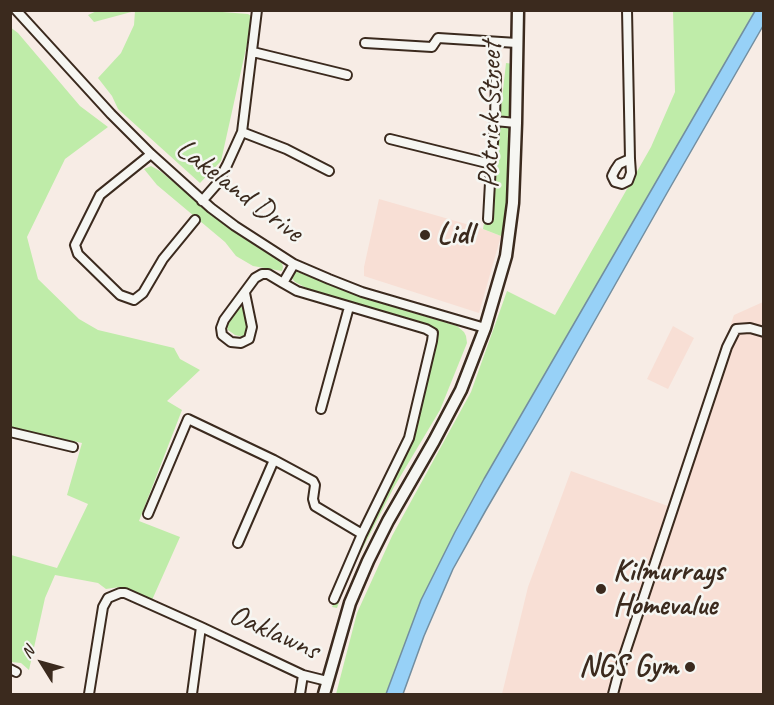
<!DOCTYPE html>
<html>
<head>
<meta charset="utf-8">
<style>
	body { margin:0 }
	#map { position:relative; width:774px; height:705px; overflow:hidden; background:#f7ece5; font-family:Caveat,sans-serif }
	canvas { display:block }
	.frame { position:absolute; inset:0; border:12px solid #3b2a1e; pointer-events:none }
	.north { position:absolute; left:12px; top:633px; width:60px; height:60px; -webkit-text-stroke:4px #f6f6f2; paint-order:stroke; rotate:307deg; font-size:16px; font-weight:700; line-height:24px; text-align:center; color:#3b2a1e }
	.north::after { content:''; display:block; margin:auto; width:21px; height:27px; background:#3b2a1e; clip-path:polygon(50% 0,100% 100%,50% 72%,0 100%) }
</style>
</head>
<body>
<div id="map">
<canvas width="774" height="705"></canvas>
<div class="frame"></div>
<div class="north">N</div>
</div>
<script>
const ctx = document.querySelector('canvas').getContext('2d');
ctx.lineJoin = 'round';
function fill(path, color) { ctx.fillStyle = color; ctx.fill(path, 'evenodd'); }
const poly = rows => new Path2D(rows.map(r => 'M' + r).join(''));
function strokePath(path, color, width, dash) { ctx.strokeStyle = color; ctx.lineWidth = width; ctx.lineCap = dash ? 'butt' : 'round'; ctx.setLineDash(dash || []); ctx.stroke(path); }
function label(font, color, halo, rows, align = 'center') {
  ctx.font = font + ' Caveat,sans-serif'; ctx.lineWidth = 5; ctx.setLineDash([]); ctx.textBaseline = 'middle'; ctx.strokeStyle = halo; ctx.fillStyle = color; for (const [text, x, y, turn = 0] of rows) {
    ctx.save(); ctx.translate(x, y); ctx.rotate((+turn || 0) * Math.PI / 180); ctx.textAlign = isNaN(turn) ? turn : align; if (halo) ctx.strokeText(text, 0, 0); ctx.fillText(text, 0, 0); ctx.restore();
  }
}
const built = poly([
	[379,199,480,228,501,236,479,313,364,276,364,267],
	[763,302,763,694,502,694,528,587,571,471,668,506,734,315],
	[673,326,694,338,668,389,647,379]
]);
const green = poly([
	[99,10,197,10,248,14,253,17,221,161,200,183,118,109,112,96,98,78,121,53,134,25,135,11,94,22,88,15],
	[673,11,755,11,484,479,455,532,421,600,386,694,336,694,357,613,392,536,471,392,507,291,555,315,651,147,675,92],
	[10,27,18,33,80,106,108,127,65,159,27,237,38,279,79,319,98,330,174,348,180,359,200,370,167,401,182,410,139,521,180,537,152,600,120,587,106,589,98,583,55,575,45,598,29,670,21,663,11,662,11,555,57,568,88,504,67,495,82,443,11,428],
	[506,63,514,64,512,133,506,221,501,236,483,229,496,153],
	[151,166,160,171,234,232,282,263,283,267,282,271,253,266,236,256,225,242,157,185,144,169],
	[295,271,377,302,457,326,464,332,466,336,467,343,440,410,394,487,347,579,337,608,332,607,415,433,437,337,431,325,316,293,295,282,291,277,292,272],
	[240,305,245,310,247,324,246,332,243,336,239,336,235,335,228,330,226,325]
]);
const water = poly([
	[755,11,763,11,763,26,667,193,538,421,486,510,453,569,424,636,403,694,386,694,421,600,455,532,484,479,755,11]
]);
const minor = poly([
	[16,10,111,114,151,154,211,208,235,226,294,264,329,279,362,292,485,328],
	[627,10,630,159,631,173,628,181,622,184,615,182,612,176,615,170,619,164,630,159],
	[365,43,432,47,438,38,517,43],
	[253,52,347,75],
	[495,121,516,123],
	[242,132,286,149,329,171],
	[390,139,491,164],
	[151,154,100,195,75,245,78,254,120,295,134,300,143,293,163,259,195,220],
	[202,201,216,185,227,165,242,132,257,10],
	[488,219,491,164,495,121,496,76],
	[294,264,283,283,297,291,426,329,433,333,432,341,409,438,362,534,334,599],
	[245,293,252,327,249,339,241,343,231,342,222,335,221,328,224,320,255,278,262,274,268,274,283,283],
	[321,409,349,307],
	[10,432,73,447],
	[148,514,188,419,274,460,313,481,315,485,313,499,315,506,362,534],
	[238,543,274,460],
	[10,669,16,672],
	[89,694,103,607,108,598,120,593,125,593,201,627,303,675,327,681],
	[192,694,201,627],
	[300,694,303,675],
	[613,694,619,671,727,347,736,329,750,328,764,332]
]);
const secondary = poly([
	[324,694,350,603,368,561,388,521,434,441,461,390,485,328,506,256,513,203,516,123,518,10]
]);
const markers = [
	[425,235,6,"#3b2a1e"],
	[601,589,6,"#3b2a1e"],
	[690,667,6,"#3b2a1e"]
];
const streetNames = [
	["Patrick Street",491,115,-89],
	["Lakeland Drive",239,191,37],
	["Oaklawns",274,633,24]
];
const poiNames = [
	["Lidl",437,235],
	["Kilmurrays",613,572],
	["Homevalue",613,606],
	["NGS Gym",678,667,"right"]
];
fill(built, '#f8dfd5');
fill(green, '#bfeca9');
fill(water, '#97d1f7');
strokePath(water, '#728ea0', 1.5);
strokePath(minor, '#3b2a1e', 12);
strokePath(secondary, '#3b2a1e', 15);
strokePath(minor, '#f6f6f2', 8);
strokePath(secondary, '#f6f6f2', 10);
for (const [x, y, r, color] of markers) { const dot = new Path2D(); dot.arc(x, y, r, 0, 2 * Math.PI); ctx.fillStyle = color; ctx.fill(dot); strokePath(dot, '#f6f6f2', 2); }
label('30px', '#3b2a1e', '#f6f6f2', streetNames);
label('bold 30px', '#3b2a1e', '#f6f6f2', poiNames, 'left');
</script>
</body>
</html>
